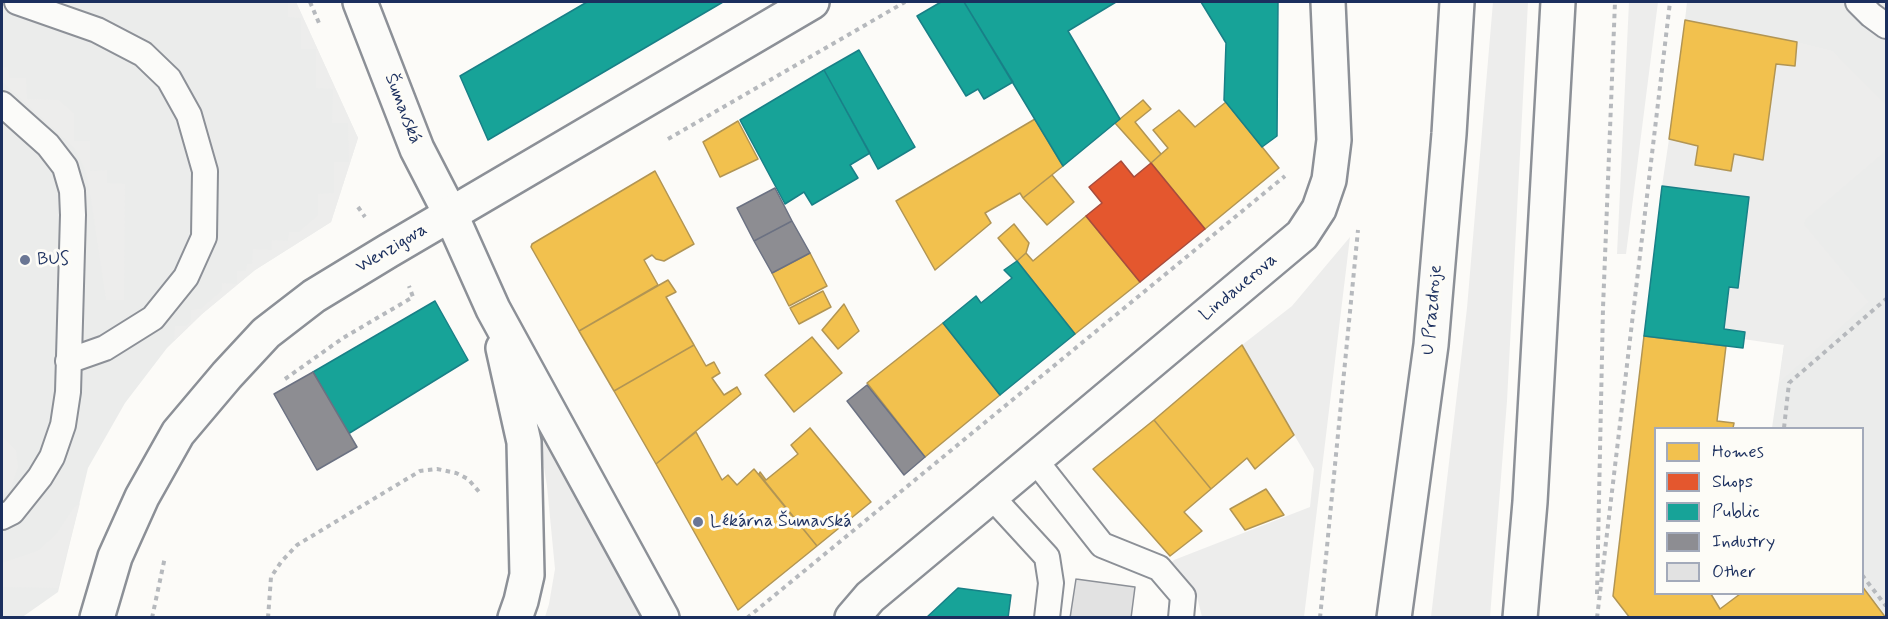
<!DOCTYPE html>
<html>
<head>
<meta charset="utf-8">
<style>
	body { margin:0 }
	#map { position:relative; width:1888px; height:619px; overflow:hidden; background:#fcfbf8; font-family:Mynerve,sans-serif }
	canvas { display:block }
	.frame { position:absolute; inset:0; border:3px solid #1b2f5e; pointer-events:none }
	.legend { position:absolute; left:1654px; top:427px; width:210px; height:168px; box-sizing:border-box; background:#fdfcf7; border:2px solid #a3aaba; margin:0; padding:8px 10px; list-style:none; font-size:18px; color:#1b2f5e }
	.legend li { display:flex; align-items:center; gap:12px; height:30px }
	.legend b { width:30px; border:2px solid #a3aaba }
</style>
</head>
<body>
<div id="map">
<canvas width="1888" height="619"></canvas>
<div class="frame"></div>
<ul class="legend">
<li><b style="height:16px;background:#f2c14e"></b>Homes</li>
<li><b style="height:16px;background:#e4572e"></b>Shops</li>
<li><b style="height:16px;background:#17a398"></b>Public</li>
<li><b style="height:16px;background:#8d8d92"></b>Industry</li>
<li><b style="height:16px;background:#e2e2e2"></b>Other</li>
</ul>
</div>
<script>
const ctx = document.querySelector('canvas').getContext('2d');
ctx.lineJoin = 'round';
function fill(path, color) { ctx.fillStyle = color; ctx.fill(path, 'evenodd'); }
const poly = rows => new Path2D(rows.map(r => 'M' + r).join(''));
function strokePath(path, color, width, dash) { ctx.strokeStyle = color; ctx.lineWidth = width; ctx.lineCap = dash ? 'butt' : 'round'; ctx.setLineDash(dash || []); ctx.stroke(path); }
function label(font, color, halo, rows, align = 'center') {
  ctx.font = font + ' Mynerve,sans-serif'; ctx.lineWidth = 6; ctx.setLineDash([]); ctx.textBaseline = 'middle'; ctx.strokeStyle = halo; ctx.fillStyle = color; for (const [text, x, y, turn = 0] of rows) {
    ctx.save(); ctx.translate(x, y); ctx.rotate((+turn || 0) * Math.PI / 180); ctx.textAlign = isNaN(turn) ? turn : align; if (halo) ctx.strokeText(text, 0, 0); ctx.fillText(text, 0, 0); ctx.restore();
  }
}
const built = poly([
	[2,2,296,2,358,138,331,222,255,270,202,314,167,348,125,403,88,468,58,592,21,618,2,617],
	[1687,2,1886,2,1886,616,1863,586,1862,428,1772,428,1784,345,1797,42,1685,20]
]);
const green = poly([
	[288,2,296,2,358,138,331,222,255,270,202,314,174,341,175,326,185,326,191,321,191,310,200,309,222,290,222,283,237,284,237,271,246,271,247,264,252,264,253,249,271,250,272,240,288,241,289,232,298,232,318,215,318,194,334,193,334,162,349,162,348,123,332,123,333,89,316,88,316,49,301,49,301,18,288,17],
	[1493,2,1528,2,1507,401,1490,617,1431,617,1467,308],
	[1629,2,1658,2,1626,254,1617,254],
	[1797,42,1833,51,1886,105,1886,151,1805,220,1804,224,1869,302,1779,383,1784,345,1743,339,1744,332,1724,329,1729,287,1738,288,1749,197,1662,186,1669,139,1698,146,1695,165,1731,171,1734,154,1763,160,1776,64],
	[8,67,9,78,26,78,27,99,59,100,74,113,74,141,90,141,90,171,107,170,107,183,125,184,124,300,106,300,89,186,85,169,75,149,2,82,2,68],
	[1350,237,1304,617,1202,617,1197,597,1170,564,1174,560,1310,507,1314,469,1242,345,1292,306],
	[536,418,644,617,545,617,549,604,555,569,547,486],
	[2,436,16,450,18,467,11,488,2,495],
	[80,503,58,588,2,587,2,563,37,551,56,534,74,507]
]);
const homes = poly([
	[1685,20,1797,42,1795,66,1776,64,1763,160,1734,154,1731,171,1695,165,1698,146,1669,139,1685,20],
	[1143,100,1151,109,1135,122,1161,154,1151,163,1115,123,1143,100],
	[1226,102,1279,168,1205,229,1151,163,1168,148,1153,130,1179,110,1195,127,1226,102],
	[1035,119,1063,166,1023,198,1020,193,985,213,991,223,935,270,896,201,1035,119],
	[738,121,758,159,720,177,703,142,738,121],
	[655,171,694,244,664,261,656,259,652,255,644,260,658,285,579,331,531,247,532,244,655,171],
	[1052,175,1074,202,1047,225,1023,198,1052,175],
	[1086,216,1140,282,1075,334,1017,261,1026,253,1033,261,1086,216],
	[1014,224,1029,243,1026,253,1017,261,998,238,1014,224],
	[810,253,827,286,789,306,772,273,810,253],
	[668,280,676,292,666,297,694,345,614,391,579,331,668,280],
	[823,291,831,307,799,324,790,308,823,291],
	[844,304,859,331,838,349,822,330,844,304],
	[943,323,1000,395,925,457,867,383,943,323],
	[1644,336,1726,346,1717,421,1734,423,1733,428,1656,428,1656,594,1711,594,1720,609,1740,594,1862,594,1862,586,1886,618,1630,618,1613,596,1644,336],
	[812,337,842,373,794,412,765,375,812,337],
	[694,345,706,366,714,362,720,373,712,378,724,395,737,387,741,394,656,464,614,391,694,345],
	[1242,345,1294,435,1255,469,1247,458,1211,489,1154,420,1242,345],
	[1154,420,1211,489,1184,512,1202,531,1170,556,1093,469,1154,420],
	[810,428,871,502,817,546,759,474,760,472,766,480,798,454,791,445,810,428],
	[696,432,722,480,728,475,737,485,754,469,817,546,738,610,656,464,696,432],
	[1266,489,1284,515,1245,530,1230,509,1266,489]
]);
const shops = poly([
	[1121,161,1134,177,1151,163,1205,229,1140,282,1086,216,1102,203,1089,187,1121,161]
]);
const public = poly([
	[587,2,723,2,488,140,460,76,587,2],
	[941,2,964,2,1013,82,984,99,978,89,966,96,917,16,941,2],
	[964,2,1116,2,1068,31,1120,119,1063,166,964,2],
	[1201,2,1278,2,1277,136,1262,147,1224,100,1226,43,1201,2],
	[859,50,915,147,878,169,824,70,859,50],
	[824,70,870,153,850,165,858,178,812,205,804,192,785,204,740,120,824,70],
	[1662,186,1749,197,1738,288,1729,287,1724,329,1745,332,1743,348,1644,336,1662,186],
	[1017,261,1075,334,1000,395,943,323,976,296,981,303,1012,278,1004,270,1017,261],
	[435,301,468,360,348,434,313,372,435,301],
	[958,588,1011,595,1008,618,926,618,958,588]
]);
const industry = poly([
	[775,188,792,221,754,241,737,208,775,188],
	[792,221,810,253,772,273,754,241,792,221],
	[313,372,357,447,317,470,274,394,313,372],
	[867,385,925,457,904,475,847,401,867,385]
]);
const building = poly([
	[1076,579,1135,587,1131,618,1070,618,1076,579]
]);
const path = poly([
	[310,2,319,23],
	[668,139,905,2],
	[358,207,365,217],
	[285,379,343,338,413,297,409,286],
	[1784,428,1789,383,1886,299],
	[1862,575,1886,606],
	[1597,594,1603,308,1615,2],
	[152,618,165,557],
	[268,618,271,577,281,562,297,545,420,471,437,469,456,473,468,479,481,494],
	[747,618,1285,176],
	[1320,618,1358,230],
	[1597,618,1670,2]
]);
const lane = poly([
	[17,2,97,30,143,54,169,79,189,115,205,171,204,237,186,277,153,318,105,348,68,361],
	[1858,2,1871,15,1886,26],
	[2,104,48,145,65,167,72,191,73,215,68,392,63,425,52,457,40,477,12,512,2,517],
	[1035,460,1102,545,1159,568,1183,596,1181,618],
	[991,496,1047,557,1051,583,1047,618]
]);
const street = poly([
	[360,2,417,149,450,213],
	[991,496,1302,235,1319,209,1329,180,1334,140,1328,2],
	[97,618,115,557,142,497,178,433,227,375,266,333,314,296,388,251,812,2]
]);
const secondary = poly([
	[450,213,493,309,662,618],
	[503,348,524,442,527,575,521,601,515,618],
	[852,618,870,597,991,496]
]);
const primary = poly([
	[1394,618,1431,345,1449,134,1457,2],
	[1520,618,1530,502,1558,2]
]);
const markers = [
	[25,260,6,"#6a7694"],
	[698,522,6,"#6a7694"]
];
const streetNames = [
	["Šumavská",402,109,69],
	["Wenzigova",392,249,-31],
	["Lindauerova",1239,288,-40],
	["U Prazdroje",1433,310,-85]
];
const poiNames = [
	["BUS",37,260],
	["Lékárna Šumavská",710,522]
];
fill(built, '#ebeceb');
fill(green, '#ededec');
fill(homes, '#f2c14e');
strokePath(homes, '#b29553', 1.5);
fill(shops, '#e4572e');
strokePath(shops, '#a84b3c', 1.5);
fill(public, '#17a398');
strokePath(public, '#188087', 1.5);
fill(industry, '#8d8d92');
strokePath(industry, '#6b7182', 1.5);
fill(building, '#e2e2e2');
strokePath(building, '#8c9097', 1.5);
strokePath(lane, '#8c9097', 28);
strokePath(street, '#8c9097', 38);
strokePath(secondary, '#8c9097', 38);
strokePath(primary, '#8c9097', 38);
strokePath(path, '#b6b9bd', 4, [4.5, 4.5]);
strokePath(lane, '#fbfbf9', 24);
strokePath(street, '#fbfbf9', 33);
strokePath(secondary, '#fbfbf9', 33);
strokePath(primary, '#fbfbf9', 33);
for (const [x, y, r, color] of markers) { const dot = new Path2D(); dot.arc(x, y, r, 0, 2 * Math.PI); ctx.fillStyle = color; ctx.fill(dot); strokePath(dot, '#fdfcf7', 2); }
label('18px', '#1b2f5e', '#fdfcf7', streetNames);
label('18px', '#1b2f5e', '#fdfcf7', poiNames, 'left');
</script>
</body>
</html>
